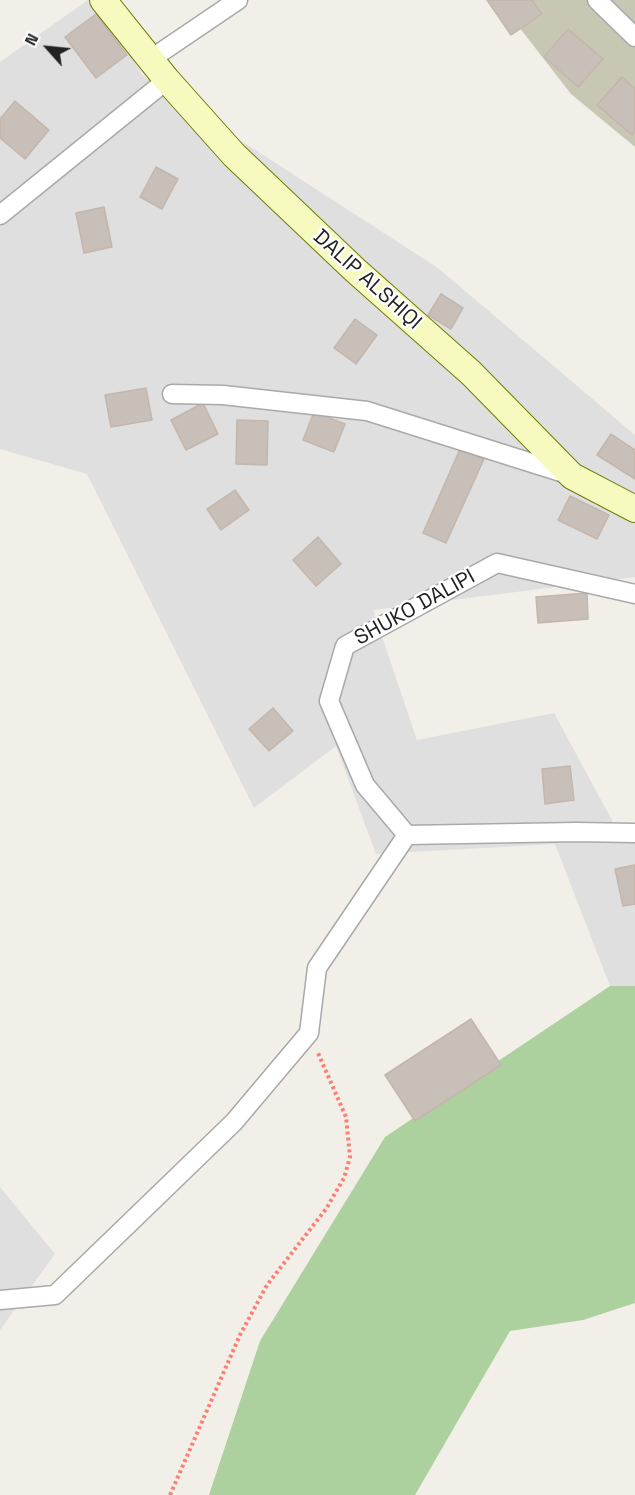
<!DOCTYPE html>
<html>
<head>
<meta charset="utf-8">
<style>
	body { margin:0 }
	#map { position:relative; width:635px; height:1495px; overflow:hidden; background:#f2efe9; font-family:"Space Grotesk",sans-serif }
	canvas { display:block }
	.north { position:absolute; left:18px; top:18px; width:60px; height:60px; -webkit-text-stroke:4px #fff; paint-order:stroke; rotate:297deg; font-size:16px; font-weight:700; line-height:24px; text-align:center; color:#222 }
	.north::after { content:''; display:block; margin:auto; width:21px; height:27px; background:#222; clip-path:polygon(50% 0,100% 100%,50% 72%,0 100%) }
</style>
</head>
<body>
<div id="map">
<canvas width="635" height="1495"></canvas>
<div class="north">N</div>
</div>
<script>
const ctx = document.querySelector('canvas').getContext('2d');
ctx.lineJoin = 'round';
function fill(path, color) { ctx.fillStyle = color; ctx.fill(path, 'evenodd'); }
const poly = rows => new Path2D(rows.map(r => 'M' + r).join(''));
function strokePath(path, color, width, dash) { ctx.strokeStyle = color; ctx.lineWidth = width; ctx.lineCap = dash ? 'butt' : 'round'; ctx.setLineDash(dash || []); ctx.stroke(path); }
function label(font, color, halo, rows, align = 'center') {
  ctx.font = font + ' "Space Grotesk",sans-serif'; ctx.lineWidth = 4.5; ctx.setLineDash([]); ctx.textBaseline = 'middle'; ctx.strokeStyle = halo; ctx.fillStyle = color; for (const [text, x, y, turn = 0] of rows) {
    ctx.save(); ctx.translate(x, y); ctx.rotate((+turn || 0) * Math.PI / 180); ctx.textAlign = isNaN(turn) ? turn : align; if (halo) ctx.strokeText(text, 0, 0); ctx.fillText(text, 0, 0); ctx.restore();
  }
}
const residential = poly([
	[88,0,99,0,142,75,175,98,438,268,635,435,635,577,373,610,417,740,554,713,621,837,635,839,635,986,610,986,555,844,376,854,336,746,254,808,87,474,0,449,0,62],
	[0,1187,55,1254,0,1330]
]);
const construction = poly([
	[498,0,635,0,635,147,571,94]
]);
const forest = poly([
	[610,986,635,986,635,1303,583,1320,510,1331,415,1495,209,1495,260,1341,385,1137]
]);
const building = poly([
	[487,0,532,0,542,14,511,35,487,0],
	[96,14,127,55,96,78,65,37,96,14],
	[568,29,603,59,578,87,544,57,568,29],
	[622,77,635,89,635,131,632,135,597,105,622,77],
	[15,101,49,130,25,159,0,138,0,119,15,101],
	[156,167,178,179,162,209,140,197,156,167],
	[104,207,112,247,84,253,76,213,104,207],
	[441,294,463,308,451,329,428,315,441,294],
	[355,319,377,335,356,364,334,348,355,319],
	[146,388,152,420,111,427,105,395,146,388],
	[203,403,218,434,186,450,171,420,203,403],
	[314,412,345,424,334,452,303,440,314,412],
	[237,420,268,421,267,465,236,464,237,420],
	[611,434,635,450,635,479,597,455,611,434],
	[460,449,484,459,446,543,423,533,460,449],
	[235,490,249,510,221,530,207,509,235,490],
	[570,496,609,515,597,539,558,520,570,496],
	[318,537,341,564,316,586,293,560,318,537],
	[587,593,588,619,538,623,536,597,587,593],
	[273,708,293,731,269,751,249,729,273,708],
	[570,766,574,800,545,804,542,769,570,766],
	[635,865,635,904,623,906,615,869,635,865],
	[471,1019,501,1065,415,1121,385,1075,471,1019]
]);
const path = poly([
	[170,1495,240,1335,267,1285,326,1209,344,1178,350,1157,346,1117,318,1053]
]);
const street = poly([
	[597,0,635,37],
	[151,59,238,0],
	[0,215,167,80],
	[172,394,223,395,367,411,570,475],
	[635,594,497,563,345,646,329,701,365,785,407,835,576,832,635,833],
	[0,1300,55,1295,234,1122,309,1033,317,968,407,835]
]);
const secondary = poly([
	[103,0,167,80,234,155,355,270,471,373,572,476,635,509]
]);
const streetNames = [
	["DALIP ALSHIQI",367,280,42],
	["SHUKO DALIPI",415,608,-29]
];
fill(residential, '#e0dfdf');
fill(construction, '#c7c7b4');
fill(forest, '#add19e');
fill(building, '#c7bfb8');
strokePath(building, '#c4b6ab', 1.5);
strokePath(street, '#a9a9a9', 21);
strokePath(secondary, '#707d05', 28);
strokePath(path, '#fa8072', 4, [3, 3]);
strokePath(street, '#fff', 18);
strokePath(secondary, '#f7fabf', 26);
label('21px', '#222', '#fff', streetNames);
</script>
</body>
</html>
